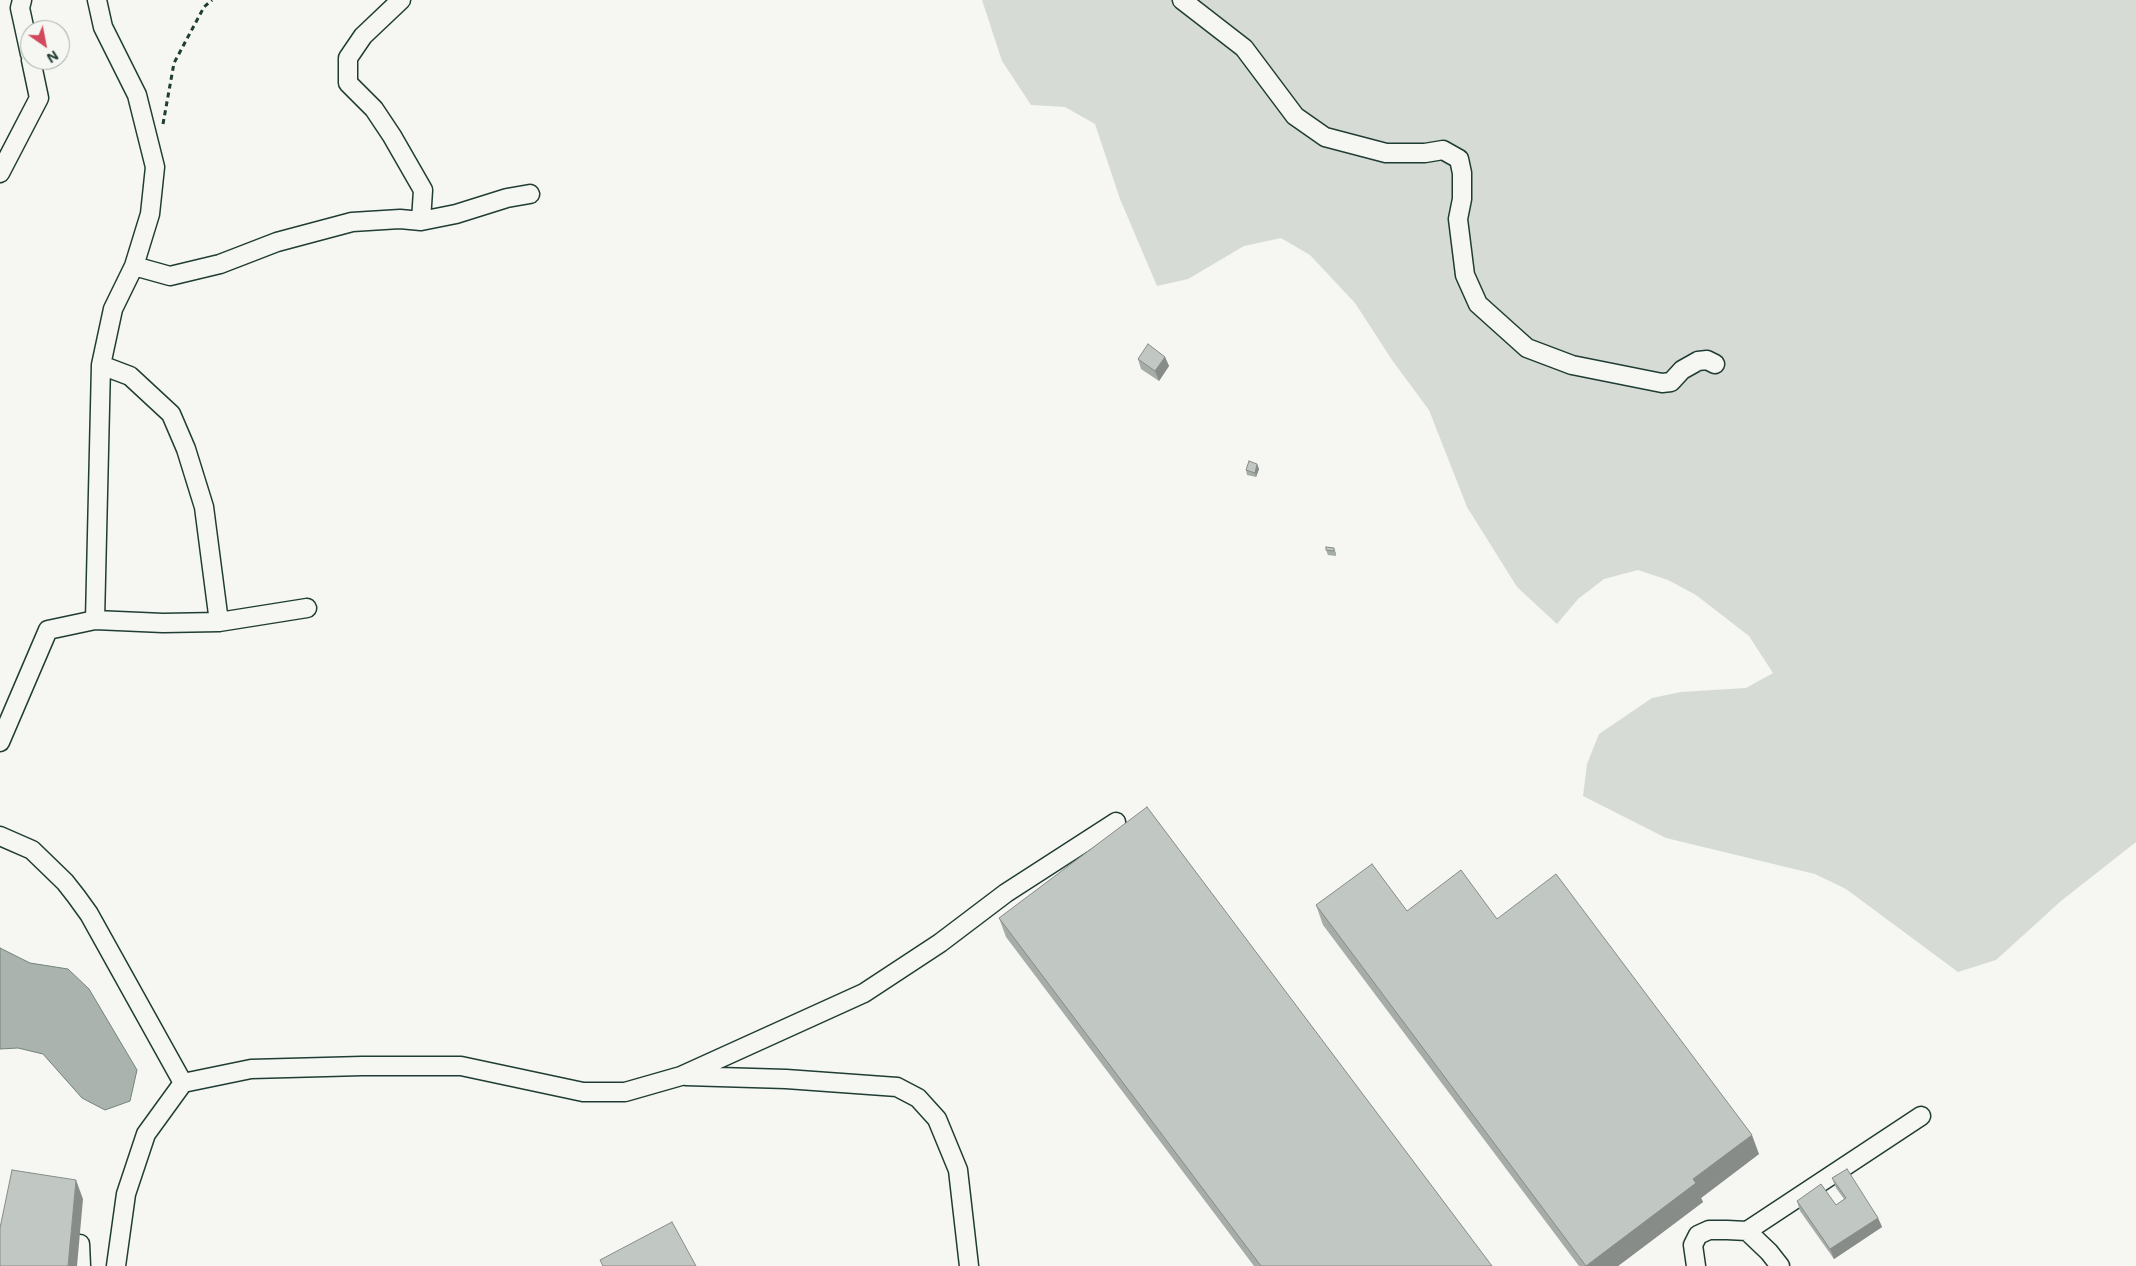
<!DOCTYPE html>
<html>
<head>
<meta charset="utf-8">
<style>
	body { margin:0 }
	#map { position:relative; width:2136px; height:1266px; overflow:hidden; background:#f6f6f2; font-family:Mali,sans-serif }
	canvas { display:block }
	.north { position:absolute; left:20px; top:20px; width:50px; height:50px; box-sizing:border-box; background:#f6f6f2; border:1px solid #a0aca6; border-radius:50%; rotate:147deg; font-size:14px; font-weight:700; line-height:20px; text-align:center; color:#1f3d34 }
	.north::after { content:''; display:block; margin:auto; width:18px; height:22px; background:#d1495b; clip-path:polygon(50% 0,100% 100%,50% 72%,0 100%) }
</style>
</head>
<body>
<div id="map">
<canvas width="2136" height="1266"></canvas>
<div class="north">N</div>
</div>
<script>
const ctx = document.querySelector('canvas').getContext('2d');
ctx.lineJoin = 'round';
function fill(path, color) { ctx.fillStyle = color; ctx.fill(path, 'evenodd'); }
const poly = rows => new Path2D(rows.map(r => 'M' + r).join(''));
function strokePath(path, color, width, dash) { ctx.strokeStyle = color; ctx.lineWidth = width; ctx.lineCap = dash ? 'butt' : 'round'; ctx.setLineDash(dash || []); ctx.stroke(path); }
const green = poly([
	[982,0,2136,0,2136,842,2061,901,1996,960,1958,972,1846,889,1815,874,1666,838,1583,796,1587,764,1599,734,1652,698,1681,692,1746,688,1773,673,1749,636,1696,595,1668,580,1638,570,1604,579,1578,599,1557,624,1517,587,1467,507,1429,410,1392,360,1355,303,1310,255,1281,238,1244,246,1188,279,1157,286,1120,199,1095,124,1065,107,1031,105,1002,61]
]);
const water = poly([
	[0,948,30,963,68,969,89,989,137,1070,130,1101,105,1110,82,1098,43,1054,18,1048,0,1049,0,948]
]);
const path = poly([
	[163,124,174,63,204,7,212,0]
]);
const minor = poly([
	[22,0,20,8,30,54],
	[401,0,363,36,348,58,348,83,374,109,392,136,423,190,421,221],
	[1182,0,1244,48,1295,116,1325,137,1386,153,1425,153,1443,150,1459,159,1462,173,1462,199,1458,219,1465,275,1478,304,1527,348,1572,365,1662,383,1671,382,1682,370,1698,361,1707,360,1715,364],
	[0,173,39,98,31,60],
	[134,266,170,276,220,264,277,242,352,222,400,219,421,221,456,214,507,198,530,194],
	[101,365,130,376,171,414,186,449,204,507,219,622],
	[95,620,163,623,219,622,307,608],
	[0,742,48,630,95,620,101,365,113,309,134,266,150,214,155,167,137,95,103,27,97,0],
	[0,836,32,850,65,882,76,896,89,914,183,1083],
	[686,1076,786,1079,897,1087,918,1098,937,1119,958,1170,969,1266],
	[1747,1231,1921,1116],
	[80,1244,81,1266],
	[116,1266,126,1194,146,1134,183,1083,251,1069,362,1066,461,1066,583,1092,625,1092,681,1076,864,993,940,943,1006,893,1116,822],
	[1696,1266,1693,1245,1698,1235,1709,1230,1727,1230,1747,1231,1769,1252,1780,1266]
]);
const wall = poly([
	[1165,357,1169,366,1159,381,1141,369,1138,359],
	[1257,464,1259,469,1256,477,1247,475,1246,470],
	[1334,548,1336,553,1336,556,1328,555,1326,550],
	[1316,905,1407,911,1759,1154,1701,1198,1703,1202,1618,1266,1579,1266,1323,925],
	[999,918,1492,1266,1254,1266,1006,937],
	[1832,1178,1878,1218,1882,1227,1834,1259,1800,1211,1797,1201,1836,1205,1844,1199,1836,1188]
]);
const shadedWall = poly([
	[1165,357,1169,366,1159,381,1155,371],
	[1257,464,1259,469,1256,477,1255,473],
	[1752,1135,1759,1154,1701,1198,1703,1202,1618,1266,1586,1266,1693,1179],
	[76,1180,83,1199,77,1266,68,1266],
	[1878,1218,1882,1227,1834,1259,1830,1249]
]);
const building = poly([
	[1148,344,1165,357,1155,371,1138,359,1148,344],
	[1249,461,1257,464,1255,473,1246,470,1249,461],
	[1326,547,1334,548,1334,551,1326,550,1326,547],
	[1147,807,1492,1266,1261,1266,999,918,1147,807],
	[1372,864,1407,911,1461,870,1497,919,1556,874,1752,1135,1693,1179,1696,1183,1586,1266,1316,905,1372,864],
	[1847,1169,1878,1218,1830,1249,1797,1201,1821,1184,1836,1205,1846,1198,1832,1178,1847,1169],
	[12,1170,76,1180,68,1266,0,1266,0,1228,12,1170],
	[672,1222,696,1266,603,1266,600,1260,672,1222]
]);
fill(green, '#d6dbd6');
fill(water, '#aab3ae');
strokePath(water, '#72847d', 1);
strokePath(minor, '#1f3d34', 21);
strokePath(path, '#1f3d34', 3, [5, 4]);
strokePath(minor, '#f6f6f2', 18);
fill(wall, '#a6aca8');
fill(shadedWall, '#878c88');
fill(building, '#c1c8c3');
strokePath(building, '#878c88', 1);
</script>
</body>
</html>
